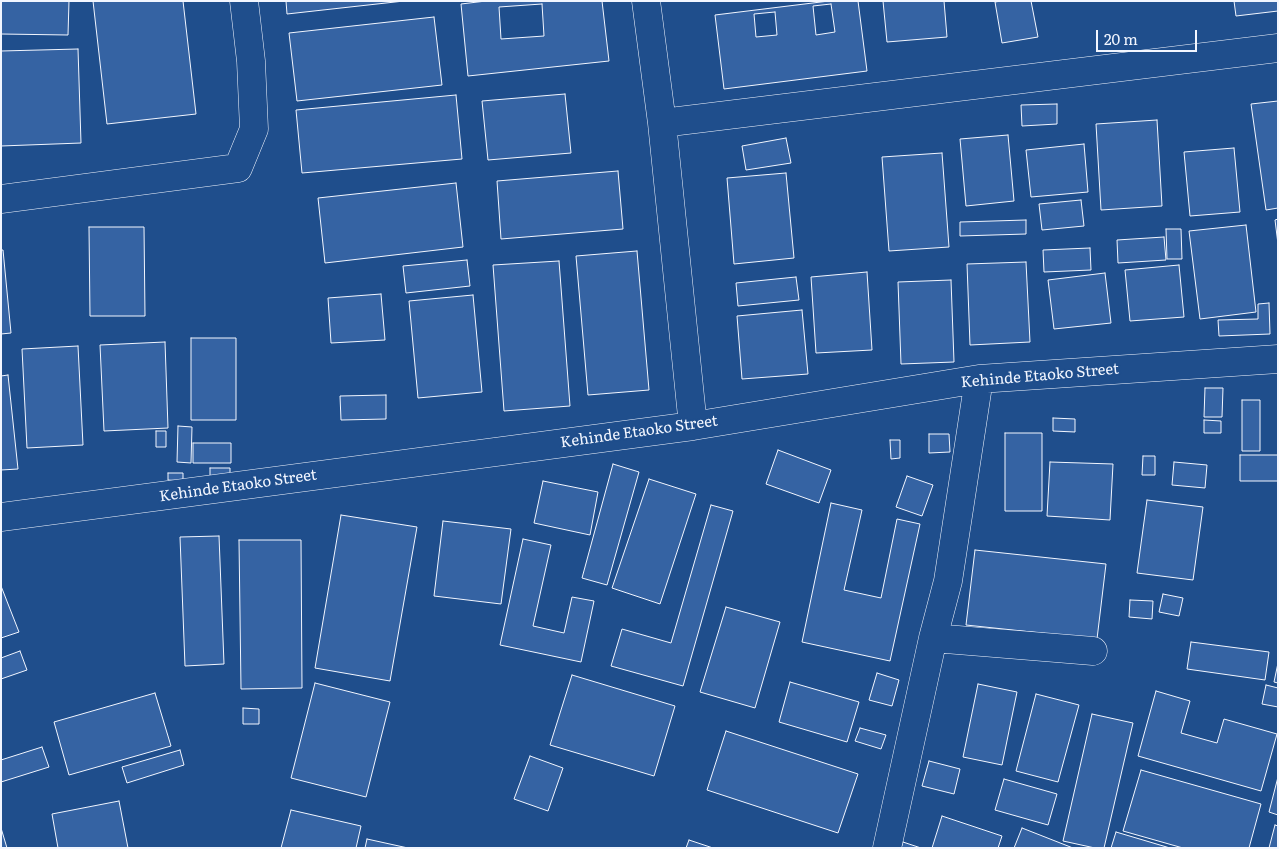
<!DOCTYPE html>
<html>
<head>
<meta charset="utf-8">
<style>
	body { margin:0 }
	#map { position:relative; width:1279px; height:849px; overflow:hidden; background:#1f4e8c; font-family:Literata,serif }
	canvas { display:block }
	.frame { position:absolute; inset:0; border:2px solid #f2f6ff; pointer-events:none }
	.scale { position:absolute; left:1096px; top:30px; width:101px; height:22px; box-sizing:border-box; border:2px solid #f2f6ff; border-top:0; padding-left:6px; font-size:15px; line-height:18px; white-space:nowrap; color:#f2f6ff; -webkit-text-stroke:4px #1f4e8c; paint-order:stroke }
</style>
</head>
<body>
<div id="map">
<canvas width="1279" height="849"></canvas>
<div class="frame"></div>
<div class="scale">20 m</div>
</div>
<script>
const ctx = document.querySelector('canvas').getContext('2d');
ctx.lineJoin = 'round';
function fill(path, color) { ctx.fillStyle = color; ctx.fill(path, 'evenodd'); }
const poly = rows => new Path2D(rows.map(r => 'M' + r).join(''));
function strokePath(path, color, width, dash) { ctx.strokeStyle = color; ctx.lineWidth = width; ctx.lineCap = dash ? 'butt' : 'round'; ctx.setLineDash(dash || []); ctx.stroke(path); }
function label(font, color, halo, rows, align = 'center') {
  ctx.font = font + ' Literata,serif'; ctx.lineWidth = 4; ctx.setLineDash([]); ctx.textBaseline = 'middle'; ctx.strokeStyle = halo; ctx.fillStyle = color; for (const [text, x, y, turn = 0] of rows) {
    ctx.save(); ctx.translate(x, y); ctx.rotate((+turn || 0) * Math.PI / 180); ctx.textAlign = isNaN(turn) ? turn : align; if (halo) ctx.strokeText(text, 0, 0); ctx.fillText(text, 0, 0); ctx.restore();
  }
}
const building = poly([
	[1,1,69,1,68,35,1,34,1,1],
	[93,1,183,1,196,114,107,124,93,1],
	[286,1,404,1,287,14,286,1],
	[486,1,602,1,609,61,468,76,461,4,486,1],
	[542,4,544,36,501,39,499,7,542,4],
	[829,1,858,1,867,71,724,89,715,15,829,1],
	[831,4,835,32,816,35,813,6,831,4],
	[775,12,777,35,756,37,754,14,775,12],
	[883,1,944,1,947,37,887,42,883,1],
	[1001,1,1031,1,1038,37,1002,43,995,2,1001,1],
	[1234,1,1278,1,1278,11,1236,16,1234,1],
	[434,17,442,85,297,101,289,33,434,17],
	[78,49,81,143,1,146,1,51,78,49],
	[565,94,571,153,488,160,482,101,565,94],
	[456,95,462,159,302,173,296,110,456,95],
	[1278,101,1278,208,1266,210,1251,104,1278,101],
	[1057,104,1057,124,1022,126,1021,105,1057,104],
	[1157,120,1162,206,1101,210,1096,124,1157,120],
	[1008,135,1014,201,966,206,960,139,1008,135],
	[786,138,791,163,746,170,742,146,786,138],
	[1084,144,1088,192,1031,197,1026,150,1084,144],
	[1234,148,1240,212,1190,216,1184,152,1234,148],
	[942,153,949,247,889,251,882,157,942,153],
	[618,171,623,229,501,239,497,181,618,171],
	[786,173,794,258,734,264,727,178,786,173],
	[456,183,463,247,325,263,318,198,456,183],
	[1081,200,1084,226,1042,230,1039,204,1081,200],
	[1278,219,1278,244,1275,220,1278,219],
	[1026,220,1026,234,960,236,960,222,1026,220],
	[1246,225,1256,312,1200,319,1189,231,1246,225],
	[89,227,144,227,145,316,90,316,89,227],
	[1166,229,1181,229,1182,259,1167,259,1166,229],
	[1164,237,1166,260,1118,263,1117,240,1164,237],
	[1090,248,1091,270,1044,272,1043,250,1090,248],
	[1,250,3,250,11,333,1,334,1,250],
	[637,251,649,390,588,395,576,256,637,251],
	[467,260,470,286,406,293,403,266,467,260],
	[559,261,570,406,504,411,493,265,559,261],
	[1026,262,1030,342,970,345,967,264,1026,262],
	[1179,265,1184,317,1130,321,1125,270,1179,265],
	[867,272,872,350,816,353,811,277,867,272],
	[1105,273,1111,323,1054,329,1048,280,1105,273],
	[796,277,799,300,738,306,736,283,796,277],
	[951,280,954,362,901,364,898,282,951,280],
	[381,294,385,340,331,343,328,298,381,294],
	[473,295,482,392,418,398,409,301,473,295],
	[1269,303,1270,334,1219,336,1218,320,1258,319,1258,304,1269,303],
	[802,310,808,374,742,379,737,316,802,310],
	[191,338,236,338,236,420,191,420,191,338],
	[165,342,168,428,104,431,100,345,165,342],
	[78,346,83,445,27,448,22,349,78,346],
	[8,375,18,469,1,470,1,376,8,375],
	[1205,388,1223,388,1222,417,1204,417,1205,388],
	[386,395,386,419,341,420,340,396,386,395],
	[1242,400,1260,400,1260,451,1242,451,1242,400],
	[1053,418,1075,419,1075,432,1053,431,1053,418],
	[1204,420,1221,421,1221,433,1204,433,1204,420],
	[178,426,192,427,191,463,177,462,178,426],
	[156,431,166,431,166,447,156,447,156,431],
	[1005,433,1042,433,1042,511,1005,511,1005,433],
	[929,434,949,434,950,452,929,453,929,434],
	[890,440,900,440,900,458,891,459,890,440],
	[193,443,231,443,231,463,193,463,193,443],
	[778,450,831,470,819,503,766,484,778,450],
	[1240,455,1278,455,1278,481,1240,481,1240,455],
	[1143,456,1155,456,1155,475,1142,475,1143,456],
	[1050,462,1113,464,1110,520,1047,516,1050,462],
	[1174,462,1207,465,1205,488,1172,485,1174,462],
	[613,464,639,472,607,585,582,578,613,464],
	[210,468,230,468,230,476,210,476,210,468],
	[168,473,183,473,183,481,168,480,168,473],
	[907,476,933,485,922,516,896,507,907,476],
	[649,479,696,494,660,604,612,588,649,479],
	[543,481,598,492,590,535,534,523,543,481],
	[1147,500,1203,507,1193,580,1137,573,1147,500],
	[831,503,862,510,844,590,881,598,897,519,920,524,890,661,802,642,831,503],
	[711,505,733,511,683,686,611,666,622,629,671,643,711,505],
	[341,515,417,527,390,681,315,668,341,515],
	[443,521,511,529,501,604,434,596,443,521],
	[219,536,224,664,185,666,180,537,219,536],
	[523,539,551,545,533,626,564,633,572,597,594,601,581,662,500,645,523,539],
	[239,540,301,540,302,688,241,689,239,540],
	[975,550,1106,564,1097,639,966,625,975,550],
	[1,586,19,632,1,638,1,586],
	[1163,594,1183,598,1179,616,1159,612,1163,594],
	[1130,600,1153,601,1152,619,1129,617,1130,600],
	[726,607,780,622,755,708,700,692,726,607],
	[1191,642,1269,652,1265,680,1187,669,1191,642],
	[20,651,27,670,1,679,1,658,20,651],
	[1278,663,1278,683,1274,682,1278,663],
	[877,673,899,680,892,706,869,700,877,673],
	[572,675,675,706,654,776,550,745,572,675],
	[790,682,859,702,847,742,779,722,790,682],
	[315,683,390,702,366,797,291,778,315,683],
	[978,684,1017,692,1002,765,963,757,978,684],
	[1266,685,1278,688,1278,707,1262,704,1266,685],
	[1156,691,1190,701,1181,733,1217,743,1224,719,1277,734,1261,791,1138,756,1156,691],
	[155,693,171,746,69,775,54,722,155,693],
	[1036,694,1079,705,1058,782,1016,771,1036,694],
	[243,708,259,709,259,724,243,724,243,708],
	[1092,714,1133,723,1104,848,1095,848,1063,841,1092,714],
	[860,728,886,735,881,749,855,741,860,728],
	[726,731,858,774,838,833,707,790,726,731],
	[42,747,49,767,1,782,1,760,42,747],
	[180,750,184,765,127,783,122,767,180,750],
	[530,756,563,768,548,811,514,799,530,756],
	[929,761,960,769,954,794,922,786,929,761],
	[1141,770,1261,804,1249,848,1183,848,1123,831,1141,770],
	[1278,777,1278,815,1269,812,1278,777],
	[1004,779,1057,794,1048,825,995,810,1004,779],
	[119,801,128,848,58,848,52,814,119,801],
	[291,810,361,826,356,848,281,848,291,810],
	[942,816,1002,836,998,848,932,848,942,816],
	[1275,825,1278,826,1278,848,1269,848,1275,825],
	[1,828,7,848,1,848,1,828],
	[1022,828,1073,848,1014,848,1022,828],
	[1116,832,1170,848,1111,848,1116,832],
	[367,839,408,848,365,848,367,839],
	[689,840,713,848,686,848,689,840],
	[903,842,921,848,901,848,903,842]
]);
const minor = poly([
	[646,1,662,123,693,426],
	[662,123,1278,48],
	[1,199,238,168,254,129,251,61,244,1],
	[1,517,693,426,979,379,1278,359],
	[933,638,1093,651],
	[887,848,933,638,948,581,979,379]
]);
const streetNames = [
	["Kehinde Etaoko Street",1040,376,-5],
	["Kehinde Etaoko Street",639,432,-8],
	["Kehinde Etaoko Street",238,486,-8]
];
fill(building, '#3563a3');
strokePath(building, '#f2f6ff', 1);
strokePath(minor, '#f2f6ff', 29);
strokePath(minor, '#1f4e8c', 28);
label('15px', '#f2f6ff', '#1f4e8c', streetNames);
</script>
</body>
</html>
